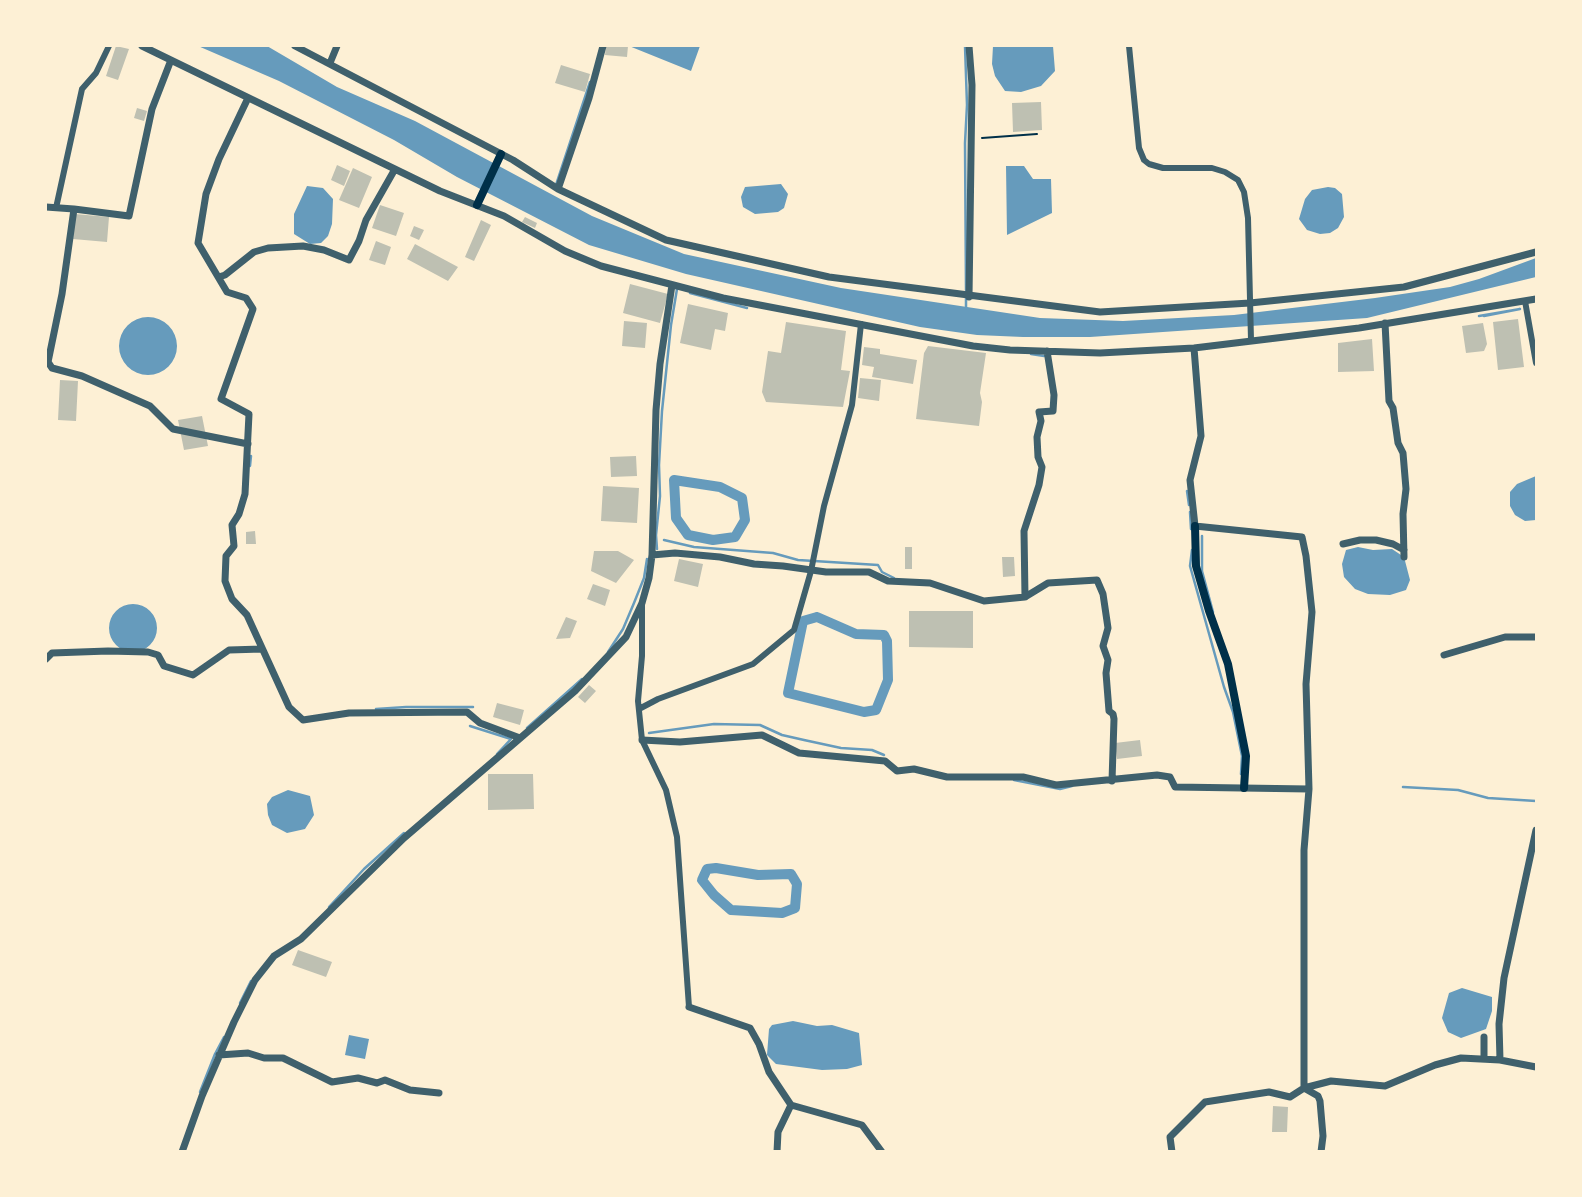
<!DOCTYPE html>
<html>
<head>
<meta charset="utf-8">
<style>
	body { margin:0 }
	#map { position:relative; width:1582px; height:1197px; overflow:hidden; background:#fdf0d5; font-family:"Nunito Sans",sans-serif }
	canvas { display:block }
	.frame { position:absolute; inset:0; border:47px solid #fdf0d5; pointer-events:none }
</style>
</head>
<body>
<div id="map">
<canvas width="1582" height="1197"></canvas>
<div class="frame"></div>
</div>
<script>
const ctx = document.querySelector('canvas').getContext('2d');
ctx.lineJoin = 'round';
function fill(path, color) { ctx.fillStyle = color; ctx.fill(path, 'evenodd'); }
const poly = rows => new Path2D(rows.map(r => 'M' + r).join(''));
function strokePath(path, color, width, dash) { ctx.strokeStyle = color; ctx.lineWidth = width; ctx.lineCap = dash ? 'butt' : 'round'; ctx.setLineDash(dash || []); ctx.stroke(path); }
const water = poly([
	[198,46,267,46,337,87,415,121,592,216,684,254,841,288,1040,318,1123,321,1234,315,1375,298,1450,287,1479,279,1536,258,1536,277,1367,318,1090,337,1023,337,977,335,920,327,686,274,589,245,457,177,394,140,279,81],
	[629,46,700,46,691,71],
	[993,46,1053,46,1055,71,1041,86,1021,92,1005,91,995,76,992,64],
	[1006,166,1024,166,1033,179,1051,179,1052,213,1007,235],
	[781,184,788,194,784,208,778,212,755,214,743,207,741,197,745,187],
	[307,186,323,188,333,199,332,224,328,236,321,243,310,244,294,234,294,214],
	[1328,187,1335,188,1342,194,1344,217,1338,228,1330,233,1320,234,1307,230,1299,219,1305,199,1312,190],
	'119 346a29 29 0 1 1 58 0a29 29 0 1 1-58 0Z',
	[1536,476,1536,520,1525,521,1515,515,1510,506,1510,492,1517,484],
	[1358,547,1373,550,1392,549,1404,557,1410,580,1406,590,1390,595,1368,594,1355,589,1344,577,1342,564,1346,550],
	'109 628a24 24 0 1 1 48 0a24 24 0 1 1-48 0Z',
	[288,790,310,796,314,815,305,829,287,833,272,825,268,815,267,804,272,797],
	[1462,988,1492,997,1492,1011,1486,1029,1461,1038,1448,1032,1442,1018,1449,993],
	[793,1021,817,1026,832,1025,859,1033,862,1065,847,1069,822,1070,776,1064,767,1055,769,1029,772,1025],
	[349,1035,369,1039,365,1059,345,1055]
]);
const stream = poly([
	[965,46,967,105,965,143,966,290],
	[556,185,590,82],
	[690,293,747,308],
	[966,308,966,297],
	[1479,316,1520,309,1484,316],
	[1031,354,1044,356],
	[250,466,251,456],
	[1187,491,1189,505],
	[1190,512,1191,529],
	[1202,536,1202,571,1213,612],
	[664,540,694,547,773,553,798,560,878,565,882,572,894,578],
	[657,549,656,535,660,496,659,465,662,411,671,325,677,289],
	[1192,550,1190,566,1224,687,1233,712,1242,756,1241,774],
	[608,652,623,629,634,603,644,578,647,559],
	[376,709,406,707,473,707],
	[470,726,511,739,497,754],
	[527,728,582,679],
	[649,733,714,724,760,725,782,735,804,740,841,748,872,750,884,755],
	[1014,780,1060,789,1072,786],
	[1403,787,1458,790,1488,798,1536,801],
	[329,907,364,869,404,833],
	[240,1003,251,981],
	[200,1092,215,1054,224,1037]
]);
const canal = poly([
	[674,480,720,487,742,498,745,520,735,537,713,540,688,535,676,518,674,480],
	[817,617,856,634,884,635,887,641,888,680,876,710,864,712,788,693,803,621,817,617],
	[716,868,758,875,791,874,797,884,795,908,782,913,731,910,714,895,702,880,707,869,716,868]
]);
const building = poly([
	[116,46,129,49,118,80,106,76],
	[606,46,628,46,627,57,605,55],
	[561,65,590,74,585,92,555,83],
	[1041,102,1042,130,1013,132,1012,103],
	[137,108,147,111,144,121,134,118],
	[337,165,350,171,344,186,331,180],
	[353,168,372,177,359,208,339,200],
	[380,205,404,213,396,236,372,228],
	[75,214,109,217,107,242,73,239],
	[525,217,537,223,535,228,522,222],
	[481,220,491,225,474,261,465,257],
	[414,226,424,230,419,240,410,236],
	[376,241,391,247,385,265,369,260],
	[415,244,458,267,448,281,407,259],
	[630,284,668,294,660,323,623,313],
	[688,304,728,313,725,331,715,329,711,350,680,343],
	[1518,319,1524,367,1498,370,1493,322],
	[624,321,647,323,645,348,622,346],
	[786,322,846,331,841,370,850,371,843,407,766,402,762,392,768,351,781,353],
	[1483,323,1487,344,1484,351,1466,353,1462,326],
	[1372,339,1374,371,1338,372,1338,343],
	[928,346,986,353,980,393,982,402,979,426,916,419,924,353],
	[864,347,880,349,880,354,917,360,913,384,872,377,874,367,862,365],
	[860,378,881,380,879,401,858,398],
	[60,380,78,381,76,421,58,420],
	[202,416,208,446,184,450,178,420],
	[636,456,637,476,611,477,610,457],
	[603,486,639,488,637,523,601,521],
	[255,531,256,544,246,544,246,532],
	[905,547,912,547,912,569,905,569],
	[594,551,618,551,634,560,616,583,591,571],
	[1002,557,1014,557,1015,576,1003,577],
	[679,559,703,564,698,587,674,581],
	[593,584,610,590,605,606,587,599],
	[909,611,973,611,973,648,909,647],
	[566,617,577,621,570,638,556,639],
	[589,685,596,691,585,703,578,697],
	[497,703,524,710,520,725,493,717],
	[1140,740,1142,756,1117,759,1115,743],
	[488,774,533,774,534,809,488,810],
	[298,950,332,962,326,977,292,965],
	[1273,1106,1288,1107,1287,1132,1272,1132]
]);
const path = poly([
	[982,138,1037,134]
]);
const minor = poly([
	[1129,46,1139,148,1144,160,1149,164,1163,168,1212,168,1225,172,1238,180,1244,192,1248,218,1251,340],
	[56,208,82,89,96,73,109,46],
	[1525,301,1536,363],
	[642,605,642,656,638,701,642,740,666,790,677,837,689,1007],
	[639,709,658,699,753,664,794,630,811,571,824,506,852,405,861,324]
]);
const tertiary = poly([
	[142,46,440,191,504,216,565,251,601,266,723,298,973,346,1010,350,1100,353,1194,348,1359,328,1536,299],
	[295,46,513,160,558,189,666,240,829,277,1100,312,1250,303,1404,287,1536,252],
	[330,63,337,46],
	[248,98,219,159,206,194,198,243,227,292,246,298,253,309,221,399,249,414,245,494,239,514,232,525,234,546,226,556,225,581,232,599,247,615,289,707,303,720,349,713,467,712,480,723,520,738],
	[558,189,589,98,603,46],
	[46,207,74,209,62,294,48,362],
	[74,209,129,216,152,109,171,60],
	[219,277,225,275,254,252,268,248,303,246,324,250,349,260,359,241,366,220,395,169],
	[969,297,972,85,969,46],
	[1385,323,1389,401,1393,408,1398,443,1403,453,1406,489,1403,514,1404,557],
	[1194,348,1201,436,1190,480,1195,526,1302,537,1306,556,1312,612,1306,684,1309,789,1304,850,1304,1088],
	[48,362,52,368,82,376,150,406,173,429,248,444],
	[1343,544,1360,540,1376,540,1393,544,1404,550],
	[652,555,675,553,720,557,754,564,783,566,826,572,869,572,888,581,930,583,984,601,1025,597,1048,583,1097,580,1103,594,1108,628,1103,646,1108,660,1106,673,1109,711,1113,714,1114,719,1112,781],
	[1025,597,1024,531,1039,485,1042,467,1038,457,1037,437,1041,421,1039,412,1053,411,1054,395,1047,351],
	[1444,655,1505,637,1536,637],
	[46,659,52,653,108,651,148,652,158,655,164,666,193,675,229,650,262,649],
	[642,740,680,742,762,735,799,753,885,761,897,771,914,769,947,777,1023,777,1056,785,1157,775,1170,777,1175,787,1309,789],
	[689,1007,750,1028,759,1044,769,1072,791,1105,778,1132,777,1152],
	[219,1055,248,1053,264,1058,283,1058,332,1082,358,1078,377,1083,385,1080,410,1090,439,1093],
	[1484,1059,1484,1037],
	[1500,1060,1499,1024,1504,978,1536,830],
	[1304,1088,1318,1096,1320,1101,1323,1136,1321,1152],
	[791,1105,862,1125,882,1152],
	[182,1152,202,1096,234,1022,255,980,274,956,301,939,404,838,575,691,626,637,642,603,649,578,652,555,656,410,660,364,672,285],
	[1172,1152,1170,1137,1205,1102,1269,1092,1290,1097,1304,1088,1331,1081,1385,1086,1435,1065,1461,1058,1500,1060,1536,1067]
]);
const secondary = poly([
	[477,205,501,154],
	[1195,526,1196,566,1209,611,1228,664,1246,756,1244,788]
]);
fill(water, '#669bbc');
strokePath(stream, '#669bbc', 2.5);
strokePath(canal, '#669bbc', 10);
fill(building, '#bec0b2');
strokePath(path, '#003049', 2);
strokePath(minor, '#3f606c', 6);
strokePath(tertiary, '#3f606c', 7);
strokePath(secondary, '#003049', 8);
</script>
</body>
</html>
